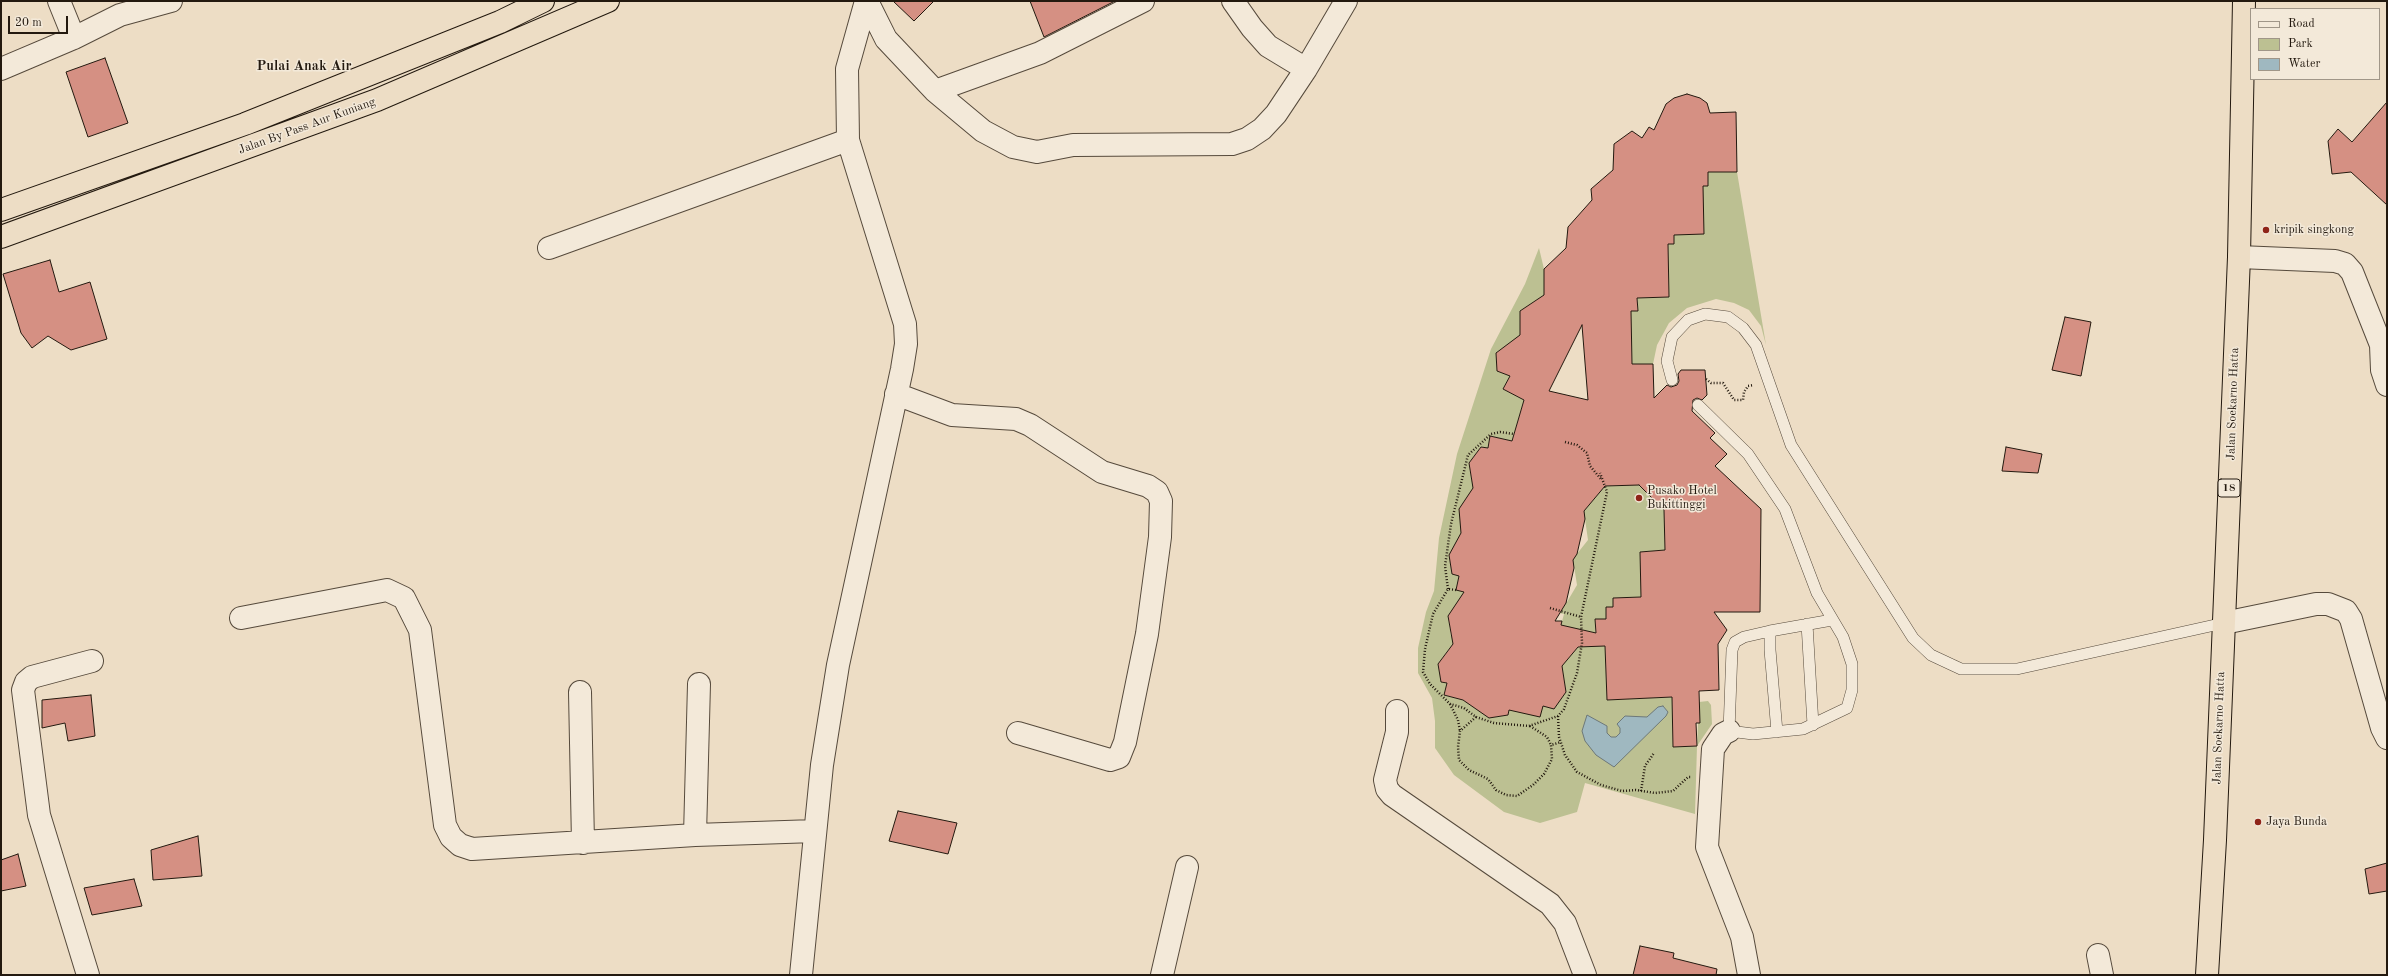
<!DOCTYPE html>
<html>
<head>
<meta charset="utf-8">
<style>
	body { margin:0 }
	#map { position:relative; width:2388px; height:976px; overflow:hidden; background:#edddc5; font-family:"Old Standard TT",serif }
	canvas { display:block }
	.frame { position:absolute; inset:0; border:2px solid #23190f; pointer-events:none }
	.legend { position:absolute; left:2250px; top:8px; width:130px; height:72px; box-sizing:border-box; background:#f3e9d9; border:1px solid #a09688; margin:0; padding:5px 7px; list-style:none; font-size:12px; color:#23190f }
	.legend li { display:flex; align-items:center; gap:8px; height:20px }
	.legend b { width:20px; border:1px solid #a09688 }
	.scale { position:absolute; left:8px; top:16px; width:60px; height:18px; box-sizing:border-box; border:2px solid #23190f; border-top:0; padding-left:5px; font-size:12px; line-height:14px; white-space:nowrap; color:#23190f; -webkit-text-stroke:3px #f3e9d9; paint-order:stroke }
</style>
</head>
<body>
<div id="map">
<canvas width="2388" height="976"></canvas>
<div class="frame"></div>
<ul class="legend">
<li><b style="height:5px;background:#f3e9d9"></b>Road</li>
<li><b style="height:11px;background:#bcc092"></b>Park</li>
<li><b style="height:11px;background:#9fb8c0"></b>Water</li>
</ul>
<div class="scale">20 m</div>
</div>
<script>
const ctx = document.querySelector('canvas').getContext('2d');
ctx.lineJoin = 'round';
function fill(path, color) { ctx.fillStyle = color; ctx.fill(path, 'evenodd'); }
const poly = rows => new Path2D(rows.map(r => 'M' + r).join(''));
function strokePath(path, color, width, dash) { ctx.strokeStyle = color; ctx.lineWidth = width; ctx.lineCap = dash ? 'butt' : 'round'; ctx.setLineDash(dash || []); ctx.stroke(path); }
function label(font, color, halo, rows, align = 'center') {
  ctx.font = font + ' "Old Standard TT",serif'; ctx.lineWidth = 3; ctx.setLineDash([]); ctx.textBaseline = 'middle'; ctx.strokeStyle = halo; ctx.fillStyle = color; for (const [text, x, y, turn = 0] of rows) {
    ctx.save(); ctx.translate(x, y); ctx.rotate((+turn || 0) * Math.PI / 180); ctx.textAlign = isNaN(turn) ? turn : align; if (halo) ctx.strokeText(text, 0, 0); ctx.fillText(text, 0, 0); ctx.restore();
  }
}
const green = poly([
	[1708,172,1737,172,1766,345,1761,326,1749,310,1734,303,1716,299,1687,308,1669,323,1657,345,1653,364,1632,364,1631,311,1638,311,1637,298,1669,297,1668,244,1674,244,1674,235,1703,186],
	[1539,248,1544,269,1544,287,1555,293,1550,304,1538,299,1520,311,1520,331,1530,335,1513,341,1496,353,1497,371,1510,376,1503,389,1524,400,1512,441,1490,436,1488,448,1481,447,1469,463,1472,481,1479,482,1475,494,1470,493,1459,509,1469,530,1449,555,1452,574,1459,576,1456,590,1467,593,1448,616,1451,636,1460,638,1457,651,1449,649,1438,664,1441,682,1447,683,1444,695,1474,703,1489,718,1508,715,1509,710,1543,706,1554,708,1566,692,1563,672,1551,670,1554,659,1566,661,1576,648,1561,625,1564,614,1549,611,1552,599,1567,602,1577,585,1574,566,1562,563,1565,552,1576,555,1588,540,1585,519,1575,506,1586,508,1599,493,1595,473,1612,486,1630,485,1633,480,1664,510,1665,550,1640,552,1641,578,1667,596,1613,598,1613,607,1606,608,1606,619,1595,620,1596,646,1605,646,1607,700,1672,697,1673,747,1697,746,1699,702,1708,701,1711,705,1712,724,1697,746,1695,814,1585,783,1577,812,1540,823,1504,812,1454,775,1435,748,1435,721,1432,698,1418,673,1418,648,1426,612,1434,591,1439,538,1457,454,1491,349,1525,284]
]);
const water = poly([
	[1663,706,1668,712,1666,716,1614,767,1596,755,1585,741,1582,731,1587,715,1607,726,1607,733,1611,737,1616,737,1620,733,1620,728,1617,724,1625,716,1647,717,1658,707,1663,706]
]);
const building = poly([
	[893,1,934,1,914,21,893,1],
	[1030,1,1115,1,1044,37,1030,1],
	[105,58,128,123,88,137,66,72,105,58],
	[1687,94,1700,98,1707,103,1710,113,1736,112,1737,172,1708,172,1708,186,1703,186,1704,234,1674,235,1674,244,1668,244,1669,297,1637,298,1638,311,1631,311,1632,364,1653,364,1654,398,1667,385,1671,387,1677,385,1679,381,1678,374,1681,370,1705,370,1707,395,1702,400,1697,398,1693,400,1692,411,1715,433,1710,438,1727,454,1715,466,1761,509,1760,612,1714,612,1727,630,1718,644,1719,690,1699,691,1700,723,1696,723,1697,746,1673,747,1672,697,1607,700,1605,646,1578,647,1562,666,1566,692,1554,709,1543,706,1540,717,1509,710,1508,715,1489,718,1463,700,1444,695,1447,683,1441,682,1438,664,1453,644,1448,616,1464,592,1456,590,1459,576,1452,574,1449,555,1461,533,1459,509,1473,488,1469,463,1481,447,1488,448,1490,436,1512,441,1524,400,1503,389,1510,376,1497,371,1496,353,1520,335,1520,311,1544,295,1544,269,1566,248,1568,227,1592,200,1591,189,1613,170,1614,144,1632,131,1642,138,1649,127,1654,130,1666,104,1674,98,1687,94],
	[1582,325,1588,400,1549,391,1582,325],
	[1639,485,1664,510,1665,550,1640,552,1641,597,1613,598,1613,607,1606,607,1606,619,1595,619,1596,633,1561,625,1562,621,1555,621,1566,603,1574,568,1573,560,1577,554,1585,519,1584,511,1605,486,1639,485],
	[2387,102,2387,205,2351,172,2332,174,2328,141,2338,129,2352,142,2387,102],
	[50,260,59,292,90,282,107,339,71,350,48,336,32,348,21,333,3,274,50,260],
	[2065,317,2091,322,2081,376,2052,370,2065,317],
	[2006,447,2042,454,2038,473,2002,471,2006,447],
	[91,695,95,736,68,741,65,723,42,728,42,700,91,695],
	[898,811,957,823,948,854,889,841,898,811],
	[198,836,202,876,153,880,151,850,198,836],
	[18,854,26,886,1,891,1,860,18,854],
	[2387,863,2387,891,2369,894,2365,869,2387,863],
	[134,879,142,906,92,915,84,888,134,879],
	[1640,946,1674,953,1673,958,1717,969,1716,975,1633,975,1640,946]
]);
const path = poly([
	[1706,379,1711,383,1723,383,1734,400,1743,400,1744,392,1748,386,1754,385],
	[1565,442,1577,445,1587,453,1590,466,1601,479],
	[1448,589,1445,566,1451,524,1468,455,1491,434,1500,432,1514,434],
	[1456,590,1448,589,1433,614,1425,649,1423,672,1430,684,1450,704,1464,708,1476,717,1494,723,1529,726,1558,716,1564,709,1577,673,1582,643,1581,617,1607,492,1600,473],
	[1550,608,1581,617],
	[1450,704,1458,720,1460,731],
	[1558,716,1559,737,1565,755,1577,772,1601,785,1622,791,1636,790,1655,793,1673,791,1688,777,1691,777],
	[1476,717,1460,731,1458,747,1459,760,1469,770,1488,779,1496,790,1506,795,1517,796,1533,785,1544,774,1552,759,1551,745,1561,742],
	[1530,726,1547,737,1551,745],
	[1641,791,1645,766,1654,753]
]);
const lane = poly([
	[1672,380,1667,361,1672,337,1688,320,1705,314,1728,317,1743,328,1756,345,1791,445,1913,638,1931,655,1961,669,2017,669,2224,623],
	[1698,405,1748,454,1785,509,1817,593,1843,637,1852,664,1852,690,1847,708,1803,729,1753,734,1729,731,1732,650,1735,642,1744,637,1770,631,1832,620],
	[1807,624,1813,725],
	[1770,631,1770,650,1777,732]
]);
const street = poly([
	[59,1,74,38],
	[867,1,886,39,935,91,983,131,1013,147,1037,152,1073,145,1232,144,1247,139,1262,129,1276,114,1306,69,1346,1],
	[1233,1,1252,28,1268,46,1306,69],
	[1,69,74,38,120,15,171,1],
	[935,91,1040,53,1143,1],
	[549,248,848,140],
	[2239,257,2335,261,2345,264,2352,272,2381,345,2382,370,2387,385],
	[896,394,952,415,1016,419,1030,425,1102,472,1148,486,1157,492,1161,501,1160,537,1147,634,1125,742,1119,757,1110,760,1018,733],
	[241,618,387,590,404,598,420,630,445,825,451,837,460,845,472,849,695,835,815,831],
	[2224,623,2316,604,2328,604,2346,611,2351,619,2382,728,2387,738],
	[580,692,583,843],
	[1397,711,1397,732,1385,780,1387,789,1392,795,1550,904,1565,923,1585,975],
	[1729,731,1723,734,1713,749,1707,847,1742,937,1749,975],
	[695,835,699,684],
	[2098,955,2102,975],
	[88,975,39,815,23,690,26,682,32,677,92,661],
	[801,975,822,765,838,665,902,369,906,344,905,324,848,140,847,69,866,1],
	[1162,975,1187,867]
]);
const highway = poly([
	[1,210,245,124,500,22,543,1],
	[1,237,377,100,608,1],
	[2207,975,2215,840,2239,257,2244,1]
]);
const markers = [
	[2266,230,4,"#8f2418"],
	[1639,498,4,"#8f2418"],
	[2258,822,4,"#8f2418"]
];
const shields = [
	[2229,488,22]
];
const shieldNames = [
	["18",2229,488]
];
const streetNames = [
	["Jalan By Pass Aur Kuniang",307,126,-20],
	["Jalan Soekarno Hatta",2233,404,-88],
	["Jalan Soekarno Hatta",2219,728,-88]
];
const poiNames = [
	["kripik singkong",2274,230],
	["Pusako Hotel",1647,491],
	["Bukittinggi",1647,505],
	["Jaya Bunda",2266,822]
];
const quarterNames = [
	["Pulai Anak Air",304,66]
];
fill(green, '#bcc092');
fill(water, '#9fb8c0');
strokePath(water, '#6d7879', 1);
fill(building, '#d59083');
strokePath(building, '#23190f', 1);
strokePath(lane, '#564a3c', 12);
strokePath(street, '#564a3c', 24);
strokePath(highway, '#23190f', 24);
strokePath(path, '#23190f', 2.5, [1, 2]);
strokePath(lane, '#f3e9d9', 11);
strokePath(street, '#f3e9d9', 22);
strokePath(highway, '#edddc5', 22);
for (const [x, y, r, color] of markers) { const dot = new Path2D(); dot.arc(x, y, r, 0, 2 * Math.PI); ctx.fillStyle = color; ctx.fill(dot); strokePath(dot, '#f3e9d9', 1.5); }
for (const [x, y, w] of shields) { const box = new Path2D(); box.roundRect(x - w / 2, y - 9, w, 18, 3); ctx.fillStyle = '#f3e9d9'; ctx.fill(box); strokePath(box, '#23190f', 1); }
label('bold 11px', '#23190f', null, shieldNames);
label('12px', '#23190f', '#f3e9d9', streetNames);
label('12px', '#23190f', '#f3e9d9', poiNames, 'left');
label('bold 14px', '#23190f', '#f3e9d9', quarterNames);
</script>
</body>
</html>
